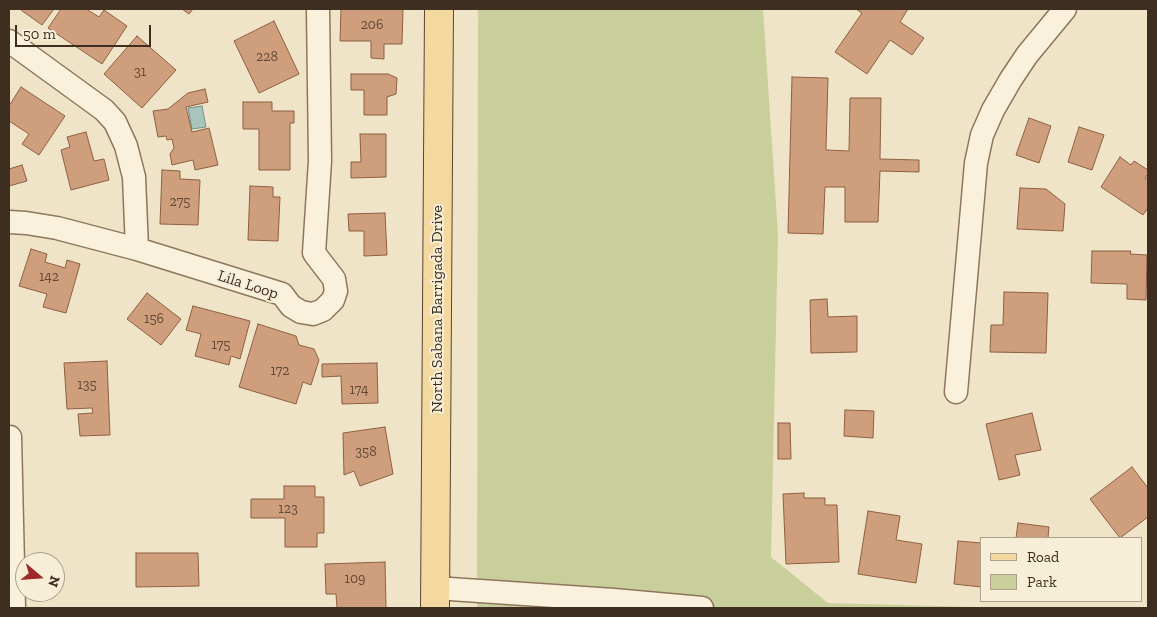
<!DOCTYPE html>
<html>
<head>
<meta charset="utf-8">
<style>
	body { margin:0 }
	#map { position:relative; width:1157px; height:617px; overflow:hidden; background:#f0e4c8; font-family:"Zilla Slab",serif }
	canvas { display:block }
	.frame { position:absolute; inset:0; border:10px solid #3d2e20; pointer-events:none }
	.legend { position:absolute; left:980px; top:537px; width:162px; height:65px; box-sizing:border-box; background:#f7eed8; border:1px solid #ada18e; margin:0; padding:6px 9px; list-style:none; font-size:15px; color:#3d2e20 }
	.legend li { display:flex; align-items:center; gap:10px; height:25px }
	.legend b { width:25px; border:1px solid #ada18e }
	.north { position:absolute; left:15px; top:552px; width:50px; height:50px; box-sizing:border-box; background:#f7eed8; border:1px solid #ada18e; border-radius:50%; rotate:108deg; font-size:14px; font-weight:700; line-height:20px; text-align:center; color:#3d2e20 }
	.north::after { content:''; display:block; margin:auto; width:18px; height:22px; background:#9e2a2b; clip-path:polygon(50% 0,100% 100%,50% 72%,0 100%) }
	.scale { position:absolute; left:15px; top:25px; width:136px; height:22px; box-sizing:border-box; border:2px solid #3d2e20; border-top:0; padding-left:6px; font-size:15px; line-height:18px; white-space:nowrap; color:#3d2e20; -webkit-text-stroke:4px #f7eed8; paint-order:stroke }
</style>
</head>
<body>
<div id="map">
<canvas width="1157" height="617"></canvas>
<div class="frame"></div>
<ul class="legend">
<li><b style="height:6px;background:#f3d9a0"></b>Road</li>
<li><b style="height:14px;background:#c9cf9b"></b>Park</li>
</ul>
<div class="north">N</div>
<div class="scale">50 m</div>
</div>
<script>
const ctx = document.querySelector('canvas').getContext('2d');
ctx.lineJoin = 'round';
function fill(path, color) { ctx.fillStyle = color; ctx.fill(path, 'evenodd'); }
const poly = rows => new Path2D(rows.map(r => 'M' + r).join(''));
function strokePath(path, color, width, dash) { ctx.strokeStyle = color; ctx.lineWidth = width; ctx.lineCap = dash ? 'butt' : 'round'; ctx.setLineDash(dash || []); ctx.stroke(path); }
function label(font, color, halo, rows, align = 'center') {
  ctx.font = font + ' "Zilla Slab",serif'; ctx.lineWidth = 4; ctx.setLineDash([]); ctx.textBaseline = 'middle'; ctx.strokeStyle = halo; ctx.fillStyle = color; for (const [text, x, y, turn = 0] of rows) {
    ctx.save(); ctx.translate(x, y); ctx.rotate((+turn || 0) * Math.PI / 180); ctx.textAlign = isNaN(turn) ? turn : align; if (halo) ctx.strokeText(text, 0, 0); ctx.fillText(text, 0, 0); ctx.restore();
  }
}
const green = poly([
	[478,9,763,9,778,235,771,557,828,603,975,607,978,608,477,608]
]);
const water = poly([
	[202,106,206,127,192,129,188,108,202,106]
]);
const building = poly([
	[22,9,54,9,42,25,21,10,22,9],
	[61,9,86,9,99,17,104,10,127,26,102,64,48,28,61,9],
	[182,9,193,9,189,14,182,9],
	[341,9,403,9,402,44,384,44,384,59,371,58,371,41,340,41,341,9],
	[856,9,908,9,900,22,924,38,912,55,890,40,867,74,835,52,862,13,856,9],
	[274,21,299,74,259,93,234,41,274,21],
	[137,36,176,70,142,108,104,74,137,36],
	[351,74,388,74,397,78,396,94,387,97,387,115,364,115,364,90,351,90,351,74],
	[792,77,828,78,826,150,849,151,850,98,881,98,880,159,919,160,919,172,880,171,878,222,845,222,845,187,825,187,823,234,788,233,792,77],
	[21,87,65,116,39,155,22,144,29,134,9,121,9,106,21,87],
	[205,89,208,102,186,107,192,132,209,128,218,165,195,170,193,160,172,165,170,154,174,148,172,139,167,140,166,136,158,137,153,111,168,109,188,93,205,89],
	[243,102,272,102,272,111,294,111,294,123,290,123,290,170,259,170,259,129,243,129,243,102],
	[1029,118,1051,126,1039,163,1016,155,1029,118],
	[1079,127,1104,135,1092,170,1068,162,1079,127],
	[86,132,94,161,104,159,109,180,71,190,61,150,70,147,67,137,86,132],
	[360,134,386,134,386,177,351,178,351,162,361,162,360,134],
	[1120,157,1131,165,1134,161,1148,170,1148,174,1145,178,1148,180,1148,208,1143,215,1101,187,1120,157],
	[22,165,27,181,9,186,9,169,22,165],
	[162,170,180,171,180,179,200,180,198,225,160,224,162,170],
	[250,186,273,187,273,197,280,197,278,241,248,240,250,186],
	[1020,188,1046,189,1065,204,1063,231,1017,229,1020,188],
	[385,213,387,255,364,256,364,231,349,231,348,214,385,213],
	[31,249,47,254,45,262,65,268,67,260,80,264,66,313,43,307,47,294,19,286,31,249],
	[1092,251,1131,251,1130,254,1147,255,1146,300,1127,299,1127,284,1091,283,1092,251],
	[1004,292,1048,293,1046,353,990,352,991,325,1003,325,1004,292],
	[147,293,181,319,161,345,127,319,147,293],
	[827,299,828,317,857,316,857,352,811,353,810,300,827,299],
	[193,306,250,321,240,359,231,356,229,365,195,356,201,334,186,330,193,306],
	[258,324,296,336,299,345,314,349,319,360,311,385,303,382,296,404,239,387,258,324],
	[107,361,110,435,80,436,78,414,93,413,92,408,67,409,64,363,107,361],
	[377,363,378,403,342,404,341,376,322,377,322,364,377,363],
	[845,410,874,411,873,438,844,436,845,410],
	[1032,413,1041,450,1015,455,1020,475,999,480,986,424,1032,413],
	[778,423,790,423,791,459,778,459,778,423],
	[385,427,393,474,360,486,354,471,344,475,343,433,385,427],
	[1132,467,1148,488,1148,517,1120,538,1090,499,1132,467],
	[284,486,315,486,315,497,324,497,324,533,317,533,317,547,285,547,285,518,251,518,251,499,284,499,284,486],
	[804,493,804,498,825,498,825,505,837,505,839,562,786,564,783,494,804,493],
	[868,511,900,516,896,540,922,544,916,583,858,574,868,511],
	[1018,523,1049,527,1048,538,1016,538,1018,523],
	[958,541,981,543,981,587,954,584,958,541],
	[136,553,198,553,199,586,136,587,136,553],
	[385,562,386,608,337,608,336,594,326,594,325,564,385,562]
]);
const minor = poly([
	[9,41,104,110,115,122,126,146,134,177,137,249],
	[9,222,26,223,57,228,137,249,282,294,291,306,301,312,313,314,323,310,333,300,336,291,334,279,314,253,320,161,318,9],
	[956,392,976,163,982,135,993,110,1011,79,1027,55,1065,9],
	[10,437,14,608],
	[435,588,614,600,702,608]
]);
const major = poly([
	[435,608,439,9]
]);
const numberNames = [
	["206",372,25],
	["228",267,57],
	["31",140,72],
	["275",180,202],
	["142",49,277],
	["156",154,319],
	["175",221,345],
	["172",280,371],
	["135",87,385],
	["174",359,390],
	["358",366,452],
	["123",288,509],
	["109",355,579]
];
const streetNames = [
	["Lila Loop",248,285,18],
	["North Sabana Barrigada Drive",437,309,-90]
];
fill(green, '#c9cf9b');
fill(water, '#a9c4bc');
strokePath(water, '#6f938a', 1);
fill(building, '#cf9f7d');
strokePath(building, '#8d5f41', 1);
strokePath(minor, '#8d765c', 25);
strokePath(major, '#5b4430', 30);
strokePath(minor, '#faf1dc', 22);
strokePath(major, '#f3d9a0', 28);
label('14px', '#624a37', null, numberNames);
label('16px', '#3d2e20', '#f7eed8', streetNames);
</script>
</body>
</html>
